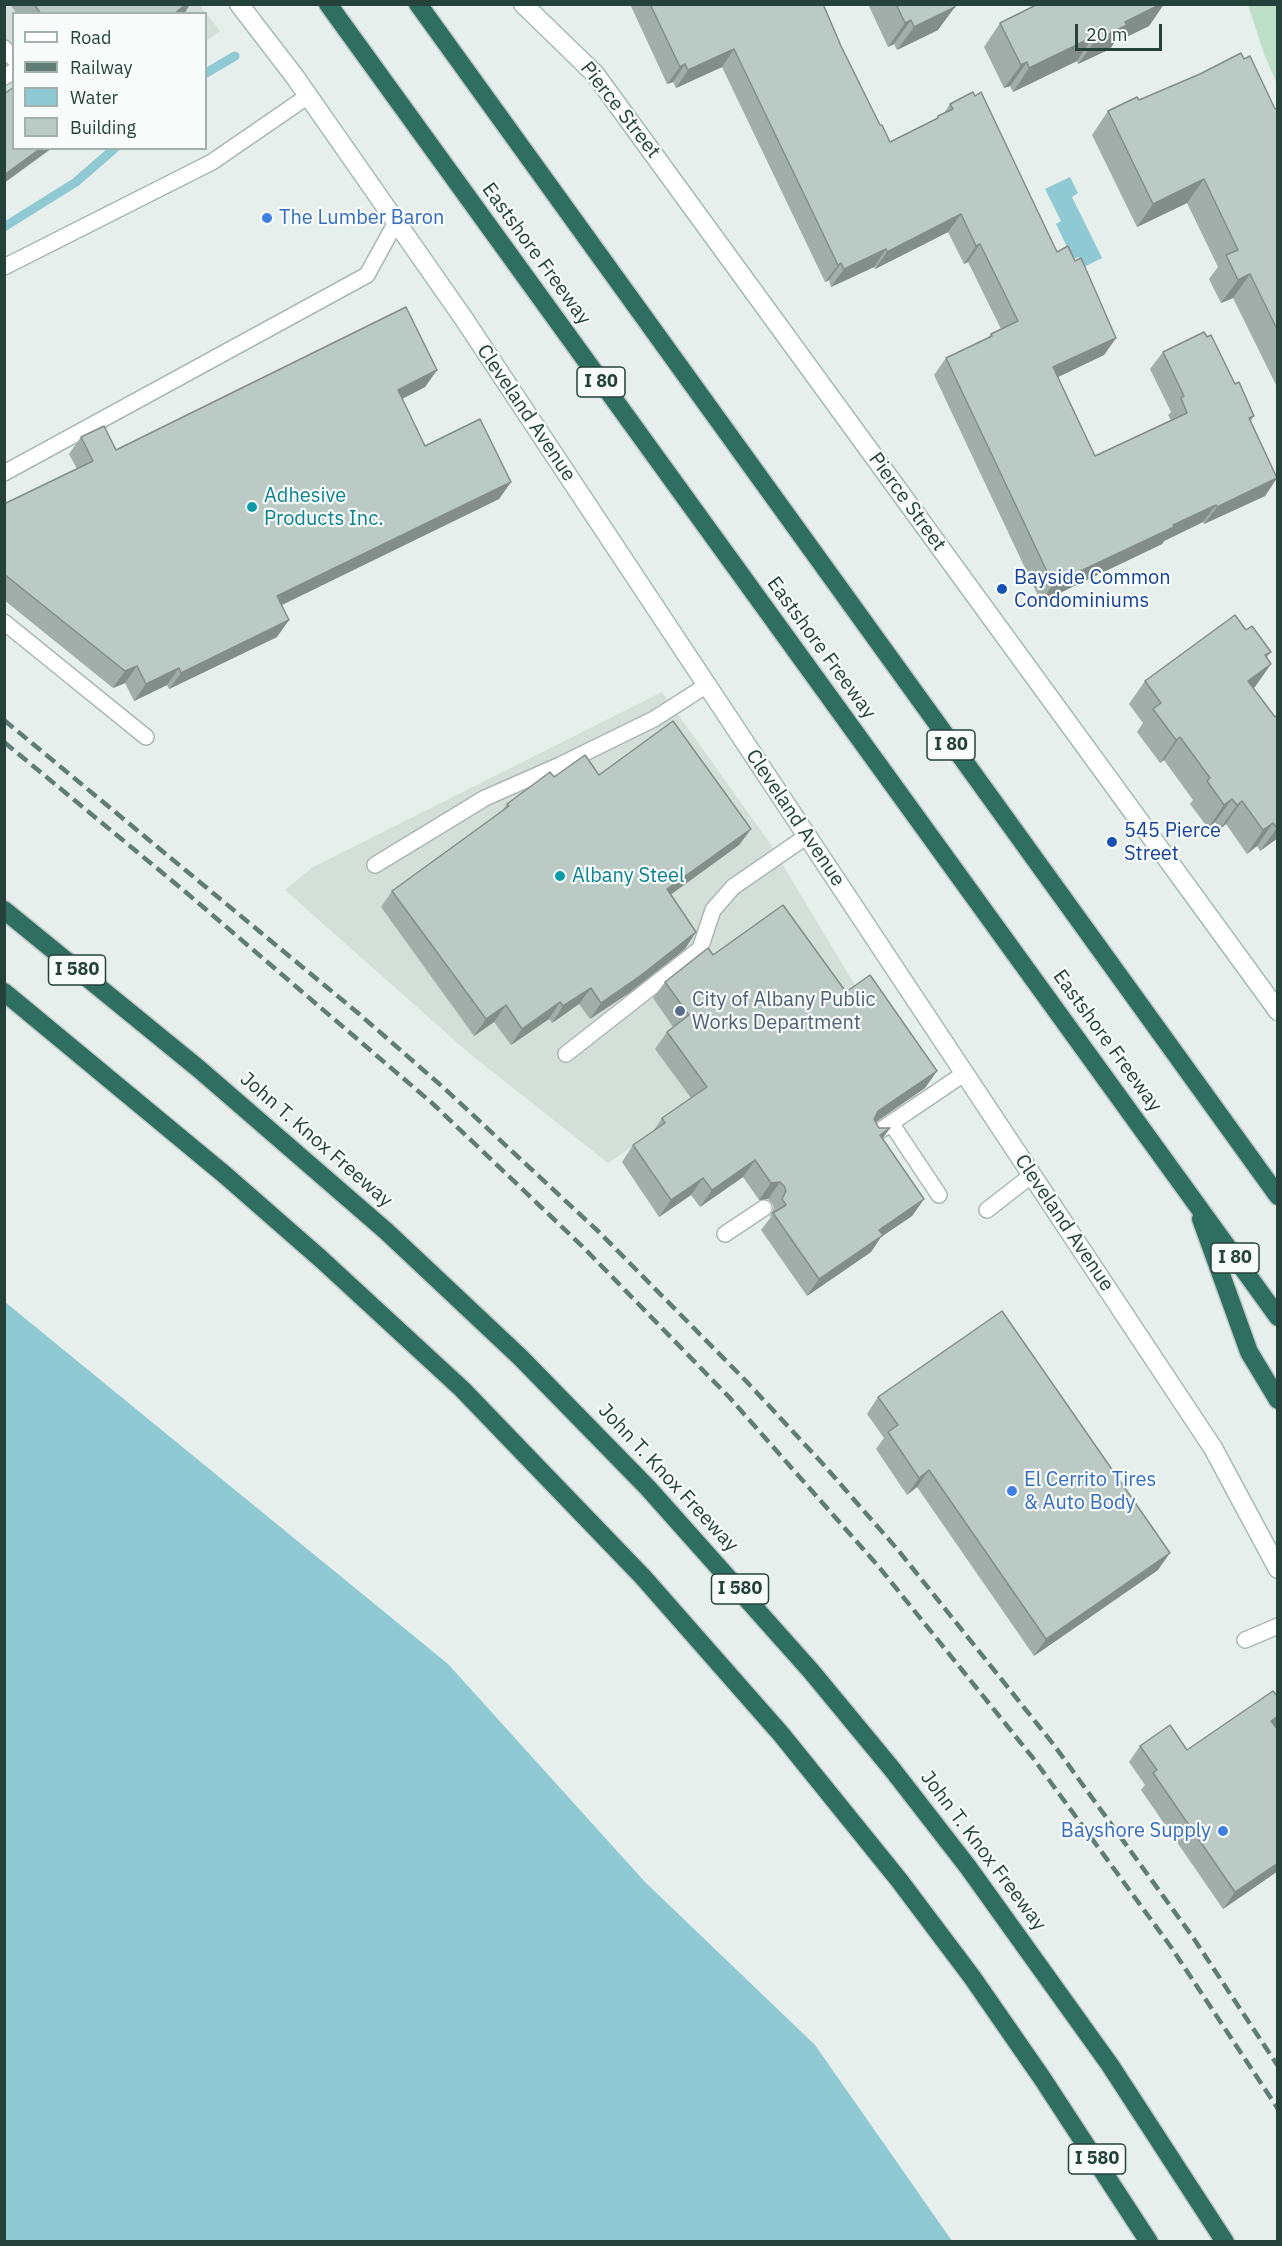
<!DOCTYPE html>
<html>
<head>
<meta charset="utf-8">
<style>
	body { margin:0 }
	#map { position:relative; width:1282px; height:2246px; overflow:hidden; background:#e6efeb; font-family:"IBM Plex Sans",sans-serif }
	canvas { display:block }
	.frame { position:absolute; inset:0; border:6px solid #24423a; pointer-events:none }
	.legend { position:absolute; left:12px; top:12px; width:195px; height:138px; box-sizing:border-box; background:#f7fbf9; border:2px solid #a3b1ad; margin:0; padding:8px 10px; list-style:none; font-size:18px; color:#24423a }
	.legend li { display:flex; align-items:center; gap:12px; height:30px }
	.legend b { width:30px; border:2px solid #a3b1ad }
	.scale { position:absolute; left:1075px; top:24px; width:87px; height:27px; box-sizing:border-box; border:3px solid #24423a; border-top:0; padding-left:8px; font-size:18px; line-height:21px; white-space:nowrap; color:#24423a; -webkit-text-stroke:4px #f7fbf9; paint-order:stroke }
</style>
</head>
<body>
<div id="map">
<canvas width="1282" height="2246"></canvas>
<div class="frame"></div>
<ul class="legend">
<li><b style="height:8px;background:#fff"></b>Road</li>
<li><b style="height:8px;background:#5f7d75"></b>Railway</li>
<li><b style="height:16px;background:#8ec9d4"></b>Water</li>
<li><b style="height:16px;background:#bbcac4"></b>Building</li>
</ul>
<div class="scale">20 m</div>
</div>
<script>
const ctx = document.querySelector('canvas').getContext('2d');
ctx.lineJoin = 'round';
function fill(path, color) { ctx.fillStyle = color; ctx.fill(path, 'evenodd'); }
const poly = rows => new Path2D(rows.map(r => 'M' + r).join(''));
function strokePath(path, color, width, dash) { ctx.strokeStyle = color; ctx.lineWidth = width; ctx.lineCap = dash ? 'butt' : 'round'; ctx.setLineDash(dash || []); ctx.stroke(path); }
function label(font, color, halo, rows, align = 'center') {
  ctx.font = font + ' "IBM Plex Sans",sans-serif'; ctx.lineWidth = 4.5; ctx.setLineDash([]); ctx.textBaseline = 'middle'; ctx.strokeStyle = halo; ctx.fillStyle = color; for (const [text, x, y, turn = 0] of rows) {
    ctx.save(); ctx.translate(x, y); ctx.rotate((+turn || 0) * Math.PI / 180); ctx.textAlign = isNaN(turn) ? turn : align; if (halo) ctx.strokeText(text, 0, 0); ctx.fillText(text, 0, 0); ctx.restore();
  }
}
const built = poly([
	[5,5,200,5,220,31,206,41,206,14,14,14,14,148,52,149,5,183],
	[662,692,769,842,859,992,608,1163,470,1054,285,890,313,867]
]);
const green = poly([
	[1248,5,1277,5,1277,84,1264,54]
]);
const water = poly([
	[1070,177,1078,193,1072,197,1102,258,1084,267,1079,257,1073,259,1056,224,1061,221,1045,189],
	[5,1302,448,1664,645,1882,815,2045,952,2241,5,2241]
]);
const stream = poly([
	[206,73,235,56],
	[4,227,76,182,115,148]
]);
const lane = poly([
	[4,48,14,59],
	[4,77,14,71],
	[4,267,212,162,308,96],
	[4,473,367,275,396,222],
	[4,622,146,737],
	[375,865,485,798,560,765,654,719,707,685],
	[566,1054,700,949,713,910,733,887,807,836],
	[891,1123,939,1195],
	[872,1136,965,1073],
	[987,1210,1032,1175],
	[725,1234,764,1208],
	[1245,1640,1278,1626]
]);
const secondary = poly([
	[239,4,295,77,464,319,1213,1448,1278,1569],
	[523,4,595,74,1278,1011]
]);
const highway = poly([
	[328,4,1278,1317],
	[418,4,1278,1196],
	[4,910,199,1069,386,1231,520,1357,648,1488,811,1671,892,1769,968,1867,1110,2065,1225,2242],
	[4,992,225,1175,321,1259,462,1389,643,1577,781,1734,899,1880,972,1977,1042,2078,1149,2242],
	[1201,1219,1249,1352,1278,1400]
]);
const rail = poly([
	[4,720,358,1013,445,1089,599,1232,746,1381,822,1463,898,1550,1054,1745,1192,1936,1278,2066],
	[4,742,182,889,432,1103,583,1247,729,1397,879,1567,1033,1758,1171,1947,1278,2109]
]);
const wall = poly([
	[10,4,190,4,184,14,17,14],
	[630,4,823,4,841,46,880,125,890,142,935,120,938,116,944,113,950,104,1057,252,1075,261,1116,338,1104,355,1058,377,1095,456,1171,420,1168,415,1171,412,1150,369,1163,352,1235,384,1254,416,1251,421,1277,478,1265,496,1204,524,1203,522,1164,541,1162,544,1041,602,934,375,946,358,988,338,991,334,1001,329,968,262,964,264,948,232,875,269,874,267,831,287,829,280,825,282,722,67,676,88,673,82,667,84],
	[868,4,954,4,938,30,897,50,894,44,888,47],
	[1038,4,1164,4,1149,26,1114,43,1110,49,1078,64,1077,61,1013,92,1010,86,1004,88,984,47,1000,23],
	[1139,100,1275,109,1278,108,1278,389,1233,298,1221,303,1209,279,1218,267,1187,203,1137,227,1092,135,1108,111],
	[437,370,425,387,402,399,425,446,511,482,499,499,282,605,277,637,169,689,167,685,134,701,125,683,113,688,4,600,4,504,77,469,69,454,81,437,116,450],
	[1246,630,1271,652,1267,657,1271,664,1253,688,1275,717,1278,715,1278,838,1260,851,1257,846,1247,854,1226,824,1220,829,1215,822,1208,828,1190,804,1193,800,1164,760,1160,763,1137,732,1143,723,1129,704,1145,681],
	[599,775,751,829,739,845,670,895,685,949,629,993,590,1019,579,1004,552,1023,549,1019,511,1045,494,1022,474,1036,381,907,392,891,500,813,507,804,554,777],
	[713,955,846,992,937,1071,925,1088,876,1122,879,1128,890,1128,882,1139,924,1199,912,1216,881,1237,871,1252,807,1296,761,1230,771,1217,770,1216,774,1208,772,1203,768,1199,759,1200,743,1177,700,1207,691,1195,659,1217,622,1162,633,1145,652,1133,662,1118,691,1098,655,1049,667,1032,673,1027,653,998,665,982],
	[878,1397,1158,1570,1034,1656,917,1487,907,1495,876,1449,884,1438,867,1414],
	[1278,1697,1278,1723,1275,1726,1278,1730,1278,1871,1223,1909,1141,1790,1145,1785,1129,1762,1140,1746,1187,1750]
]);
const shadedWall = poly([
	[186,4,190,4,184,14,174,14],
	[1157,4,1164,4,1149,26,1114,43,1110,49,1078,64,1095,41],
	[955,7,938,30,897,50,914,27],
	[911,20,894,44,888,47,905,23],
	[1093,37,1077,61,1013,92,1029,68],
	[734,49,722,67,676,88,688,70],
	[1027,62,1010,86,1004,88,1021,65],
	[685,64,673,82,667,84,680,67],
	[41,148,52,148,4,183,4,175],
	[1204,179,1187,203,1137,227,1153,204],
	[961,214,948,232,875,269,887,252],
	[980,244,968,262,964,264,976,246],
	[886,249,874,267,831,287,844,269],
	[841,263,829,280,825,282,838,265],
	[1250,274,1233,298,1221,303,1238,280],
	[1116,338,1104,355,1041,385,1053,367],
	[437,370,425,387,386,407,398,390],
	[1277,478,1265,496,1204,524,1217,507],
	[511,482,499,499,265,613,277,596],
	[1216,505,1203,522,1164,541,1162,544,1041,602,1053,584],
	[289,620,277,637,169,689,181,673],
	[1271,664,1255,687,1232,704,1248,681],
	[137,666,125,683,113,688,125,671],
	[179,668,167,685,134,701,146,684],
	[1180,737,1164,760,1160,763,1176,740],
	[1232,799,1215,822,1208,828,1224,805],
	[1242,801,1226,824,1220,829,1237,805],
	[1273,823,1257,846,1247,854,1263,830],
	[1278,827,1278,838,1260,851,1277,828],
	[751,829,739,845,655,906,667,889],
	[696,932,685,949,629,993,590,1019,601,1003],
	[591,988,579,1004,552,1023,563,1006],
	[560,1002,549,1019,511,1045,522,1029],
	[506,1005,494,1022,474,1036,486,1019],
	[937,1071,925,1088,867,1128,878,1111],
	[890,1128,878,1145,880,1135],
	[755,1160,743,1177,700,1207,712,1190],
	[703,1178,691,1195,659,1217,671,1200],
	[780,1182,768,1199,759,1200,771,1183],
	[924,1199,912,1216,881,1237,871,1252,807,1296,819,1279,879,1230],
	[929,1470,917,1487,907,1495,919,1478],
	[1170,1553,1158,1570,1034,1656,1046,1639],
	[1278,1716,1278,1723,1275,1726,1271,1721],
	[1278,1863,1278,1871,1223,1909,1235,1892]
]);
const building = poly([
	[34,4,186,4,174,14,41,14,34,4],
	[650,4,823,4,841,46,880,125,882,125,890,142,938,118,938,116,953,109,950,104,973,92,975,96,981,92,1057,252,1068,246,1075,261,1081,258,1116,338,1053,367,1095,456,1187,413,1181,398,1184,396,1163,352,1204,332,1207,337,1211,335,1235,384,1239,382,1254,416,1249,418,1277,478,1217,507,1216,505,1173,525,1174,527,1053,584,946,358,992,336,991,334,1018,321,980,244,976,246,961,214,887,252,886,249,844,269,841,263,838,265,734,49,688,70,685,64,680,67,650,4],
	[896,4,954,4,955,7,914,27,911,20,905,23,896,4],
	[1038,4,1161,4,1125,22,1127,25,1095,41,1093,37,1029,68,1027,62,1021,65,1000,23,1038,4],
	[1241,53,1244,59,1250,56,1275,109,1278,108,1278,331,1250,274,1238,280,1226,255,1238,250,1204,179,1153,204,1108,111,1137,97,1139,100,1200,74,1241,53],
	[14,87,14,148,41,148,4,175,4,94,14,87],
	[406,307,437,370,398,390,425,446,480,419,511,482,277,596,289,620,181,673,179,668,146,684,137,666,125,671,4,574,4,504,93,461,81,437,104,426,116,450,406,307],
	[1235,615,1246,630,1252,626,1271,652,1265,655,1271,664,1248,681,1275,717,1278,715,1278,827,1277,828,1273,823,1263,830,1242,801,1237,805,1232,799,1224,805,1207,781,1210,778,1180,737,1176,740,1153,709,1161,703,1145,681,1235,615],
	[673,721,751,829,667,889,696,932,640,976,601,1003,591,988,563,1006,560,1002,522,1029,506,1005,486,1019,392,891,509,806,507,804,550,772,554,777,585,755,599,775,673,721],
	[783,905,846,992,870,975,937,1071,878,1111,874,1119,879,1128,890,1128,880,1135,924,1199,879,1230,883,1235,819,1279,773,1213,786,1205,782,1199,786,1191,784,1186,780,1182,771,1183,755,1160,712,1190,703,1178,671,1200,633,1145,665,1123,662,1118,707,1087,667,1032,689,1015,665,982,708,948,713,955,783,905],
	[1002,1311,1170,1553,1046,1639,929,1470,919,1478,888,1432,898,1425,878,1397,1002,1311],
	[1273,1691,1278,1697,1278,1716,1271,1721,1278,1730,1278,1863,1235,1892,1153,1773,1157,1770,1140,1746,1170,1725,1187,1750,1273,1691]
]);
const markers = [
	[267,218,6,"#3f7fe0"],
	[252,507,6,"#0f9aa8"],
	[1002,589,6,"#1a4fb4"],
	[1112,842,6,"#1a4fb4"],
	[560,876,6,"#0f9aa8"],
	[680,1011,6,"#5c6f8a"],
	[1012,1491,6,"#3f7fe0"],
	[1223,1831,6,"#3f7fe0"]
];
const shields = [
	[601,382,48],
	[951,745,48],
	[77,970,57],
	[1235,1258,48],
	[740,1589,57],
	[1097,2159,57]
];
const shieldNames = [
	["I 80",601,382],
	["I 80",951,745],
	["I 580",77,970],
	["I 80",1235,1258],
	["I 580",740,1589],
	["I 580",1097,2159]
];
const streetNames = [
	["Pierce Street",620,110,52],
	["Eastshore Freeway",536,254,54],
	["Cleveland Avenue",526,413,56],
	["Pierce Street",907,502,54],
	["Eastshore Freeway",821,648,54],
	["Cleveland Avenue",795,818,56],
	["Eastshore Freeway",1107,1041,54],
	["John T. Knox Freeway",316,1140,41],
	["Cleveland Avenue",1064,1223,56],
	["John T. Knox Freeway",668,1478,47],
	["John T. Knox Freeway",983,1851,53]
];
const shopNames = [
	["The Lumber Baron",279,218],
	["El Cerrito Tires",1024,1480],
	["& Auto Body",1024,1503],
	["Bayshore Supply",1211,1831,"right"]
];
const cultureNames = [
	["Adhesive",264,496],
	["Products Inc.",264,519],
	["Albany Steel",572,876]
];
const transitNames = [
	["Bayside Common",1014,578],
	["Condominiums",1014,601],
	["545 Pierce",1124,831],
	["Street",1124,854]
];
const serviceNames = [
	["City of Albany Public",692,1000],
	["Works Department",692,1023]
];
fill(built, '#d4dfda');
fill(green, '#bfe0c8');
fill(water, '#8ec9d4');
strokePath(stream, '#8ec9d4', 9);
strokePath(lane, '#a8b8b2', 18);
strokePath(secondary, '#a4bbb3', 21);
strokePath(highway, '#c2cac8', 21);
strokePath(lane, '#fff', 15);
strokePath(secondary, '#fff', 18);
strokePath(highway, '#2f6f62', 18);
strokePath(rail, '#5f7d75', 4.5, [12, 6]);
fill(wall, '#a1aea9');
fill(shadedWall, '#838d89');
fill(building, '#bbcac4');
strokePath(building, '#838d89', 1.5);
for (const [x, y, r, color] of markers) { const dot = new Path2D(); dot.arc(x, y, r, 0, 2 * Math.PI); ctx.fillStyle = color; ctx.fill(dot); strokePath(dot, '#f7fbf9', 2); }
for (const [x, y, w] of shields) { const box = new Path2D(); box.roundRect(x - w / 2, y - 15, w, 30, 4.5); ctx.fillStyle = '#f7fbf9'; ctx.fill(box); strokePath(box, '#24423a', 1.5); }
label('bold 18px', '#24423a', null, shieldNames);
label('20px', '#24423a', '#f7fbf9', streetNames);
label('20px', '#366cbe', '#f7fbf9', shopNames, 'left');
label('20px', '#0d838f', '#f7fbf9', cultureNames, 'left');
label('20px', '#164399', '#f7fbf9', transitNames, 'left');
label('20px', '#4e5e75', '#f7fbf9', serviceNames, 'left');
</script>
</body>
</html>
